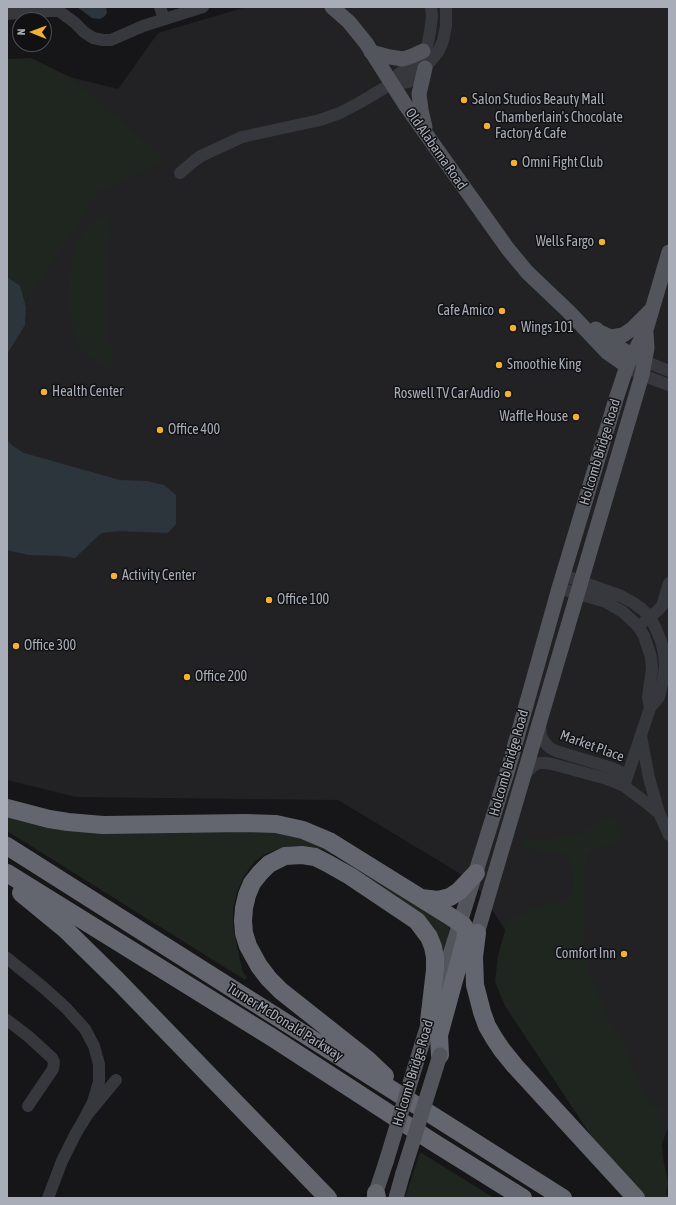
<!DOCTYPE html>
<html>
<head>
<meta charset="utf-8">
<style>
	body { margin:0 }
	#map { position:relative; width:676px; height:1205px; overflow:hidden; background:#161618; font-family:"Asap Condensed",sans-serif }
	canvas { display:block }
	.frame { position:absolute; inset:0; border:8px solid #a8adb8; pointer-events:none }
	.north { position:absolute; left:12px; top:12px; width:40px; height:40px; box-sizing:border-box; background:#111113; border:1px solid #4d4f55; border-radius:50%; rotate:271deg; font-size:11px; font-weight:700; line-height:16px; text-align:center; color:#a8adb8 }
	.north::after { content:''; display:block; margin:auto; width:14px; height:18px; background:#f2b134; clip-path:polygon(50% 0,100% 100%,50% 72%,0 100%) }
</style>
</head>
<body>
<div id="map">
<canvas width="676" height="1205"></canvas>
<div class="frame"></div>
<div class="north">N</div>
</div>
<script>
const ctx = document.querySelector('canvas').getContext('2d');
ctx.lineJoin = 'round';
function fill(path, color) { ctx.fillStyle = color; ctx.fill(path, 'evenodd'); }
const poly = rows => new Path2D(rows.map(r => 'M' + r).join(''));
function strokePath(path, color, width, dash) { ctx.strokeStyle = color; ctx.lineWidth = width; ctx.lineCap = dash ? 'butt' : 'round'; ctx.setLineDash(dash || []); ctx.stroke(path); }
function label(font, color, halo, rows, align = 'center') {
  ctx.font = font + ' "Asap Condensed",sans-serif'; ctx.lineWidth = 3; ctx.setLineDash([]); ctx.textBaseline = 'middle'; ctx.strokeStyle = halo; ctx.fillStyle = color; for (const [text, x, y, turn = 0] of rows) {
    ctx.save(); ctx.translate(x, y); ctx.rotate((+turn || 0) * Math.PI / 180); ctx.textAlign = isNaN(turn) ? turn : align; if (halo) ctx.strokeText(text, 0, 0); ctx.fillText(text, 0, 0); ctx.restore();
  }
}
const built = poly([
	[246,7,669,7,669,1126,655,1160,474,882,338,800,76,797,7,780,7,66,79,85,70,77,118,89,158,33]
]);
const green = poly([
	[31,58,70,77,167,161,98,192,22,308,7,303,7,59],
	[108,212,111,240,106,242,106,343,113,343,112,371,90,357,78,346,71,322,69,297,70,274,71,262,77,242,87,229,100,217],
	[7,812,267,826,307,836,451,924,444,949,441,948,375,883,336,856,320,849,303,846,292,846,281,848,265,854,254,862,243,878,237,892,233,909,233,926,239,956,243,972,247,977,245,980,7,831],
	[604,818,615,818,621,838,615,844,593,850,587,855,585,881,584,935,589,972,607,1015,623,1043,641,1087,653,1106,662,1108,661,1128,663,1158,668,1182,666,1194,669,1198,644,1198,600,1149,505,1006,495,982,498,955,508,921,531,909,551,903,567,901,570,898,574,883,572,863,565,855,526,848,522,842,524,838,544,839,555,837,578,835],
	[420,1152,494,1198,405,1198]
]);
const water = poly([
	[77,7,106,7,107,13,104,17,99,19,92,18],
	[7,277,20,286,26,307,25,325,7,354],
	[7,440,14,447,24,453,120,480,147,481,164,485,176,495,176,524,168,533,118,531,102,533,96,538,75,558,61,556,28,555,7,550]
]);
const minor = poly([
	[160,7,164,19],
	[7,14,39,11,59,11,74,22,84,32,93,38,103,40,111,40,143,26,203,7],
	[391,84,408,82,425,68,438,52,443,41,446,26,446,7],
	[180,173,194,161,201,156,242,137,320,120,340,113,359,103,391,84,397,75,415,62,427,47,430,32,432,16,431,7],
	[637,358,669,371],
	[627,366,642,375,669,385],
	[563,575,610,592,621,596,632,602,642,609,650,617,656,629,661,641,664,654,665,666,663,679,659,697,650,708,624,786],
	[559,588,606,602,623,612,638,626,644,636,651,657,652,668,648,697,650,708],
	[645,621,657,611,662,606,669,583],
	[540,723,541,736,545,743,550,748,556,751,612,768,627,775],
	[641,736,649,778,659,813,669,835],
	[525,774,533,766,539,763,545,763,552,764,607,779,624,786,648,804,659,813],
	[7,958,44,988,66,1008,85,1029,94,1046,99,1064,99,1082,93,1102,82,1123],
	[7,1020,28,1036,52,1058,54,1062,53,1069,28,1106],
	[48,1198,62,1161,76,1133,87,1115,116,1080]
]);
const major = poly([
	[332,7,349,22,366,43,406,106,508,249,527,272,569,312,607,352,627,366],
	[371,52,390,57,403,59,412,56,423,51],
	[425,127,421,110,419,94,425,68],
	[596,329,618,347,632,355],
	[602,333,611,337,623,335,632,329,650,311],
	[474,944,642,375,647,348,646,333],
	[422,1044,509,766,559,588,616,399,627,366,646,330,669,252],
	[374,1198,386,1162],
	[396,1198,403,1173]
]);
const highway = poly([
	[7,808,49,819,68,822,103,825,245,823,276,824,303,830,329,841,448,915,463,925,465,928,466,933,465,940,439,1035,440,1055],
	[7,846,563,1198],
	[7,873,273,1038,433,1142,523,1198],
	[21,893,66,930,118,981,328,1198],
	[421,898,438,900,450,897,459,891,476,873],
	[477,933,474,957,475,985,482,1012,487,1026,494,1038,502,1050,515,1066,636,1198],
	[385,1076,367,1059,281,991,269,979,259,966,248,946,244,933,243,921,244,908,247,895,252,883,260,873,269,864,285,856,302,855,315,857,327,863,350,876,417,921,429,937,433,947,435,957,435,970,429,1021],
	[376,1193,377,1198]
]);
const majorBridge = poly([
	[386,1162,422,1044],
	[403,1173,440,1055]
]);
const markers = [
	[464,100,4,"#f2b134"],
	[487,126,4,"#f2b134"],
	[514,163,4,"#f2b134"],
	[602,242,4,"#f2b134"],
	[502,311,4,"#f2b134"],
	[513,328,4,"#f2b134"],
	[499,365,4,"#f2b134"],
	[44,392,4,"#f2b134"],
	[508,394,4,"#f2b134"],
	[576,417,4,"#f2b134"],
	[160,430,4,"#f2b134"],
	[114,576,4,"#f2b134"],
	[269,600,4,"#f2b134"],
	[16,646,4,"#f2b134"],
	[187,677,4,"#f2b134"],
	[624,954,4,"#f2b134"]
];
const poiNames = [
	["Salon Studios Beauty Mall",472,100],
	["Chamberlain's Chocolate",495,118],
	["Factory & Cafe",495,134],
	["Omni Fight Club",522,163],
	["Wells Fargo",594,242,"right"],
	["Cafe Amico",494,311,"right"],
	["Wings 101",521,328],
	["Smoothie King",507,365],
	["Health Center",52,392],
	["Roswell TV Car Audio",500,394,"right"],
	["Waffle House",568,417,"right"],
	["Office 400",168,430],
	["Activity Center",122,576],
	["Office 100",277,600],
	["Office 300",24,646],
	["Office 200",195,677],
	["Comfort Inn",616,954,"right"]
];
const streetNames = [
	["Old Alabama Road",436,149,55],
	["Holcomb Bridge Road",600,452,-73],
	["Market Place",592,746,20],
	["Holcomb Bridge Road",509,763,-74],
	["Turner McDonald Parkway",285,1022,32],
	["Holcomb Bridge Road",413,1073,-73]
];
fill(built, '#222225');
fill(green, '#1e261f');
fill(water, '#2c353c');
strokePath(minor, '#37383d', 12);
strokePath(major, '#53555c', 15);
strokePath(highway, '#63666e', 18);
strokePath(majorBridge, '#53555c', 15);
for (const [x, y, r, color] of markers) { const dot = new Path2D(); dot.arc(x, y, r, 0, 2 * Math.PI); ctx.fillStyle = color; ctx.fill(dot); strokePath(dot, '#111113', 1.5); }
label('14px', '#a8adb8', '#111113', poiNames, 'left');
label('14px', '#a8adb8', '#111113', streetNames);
</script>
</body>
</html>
